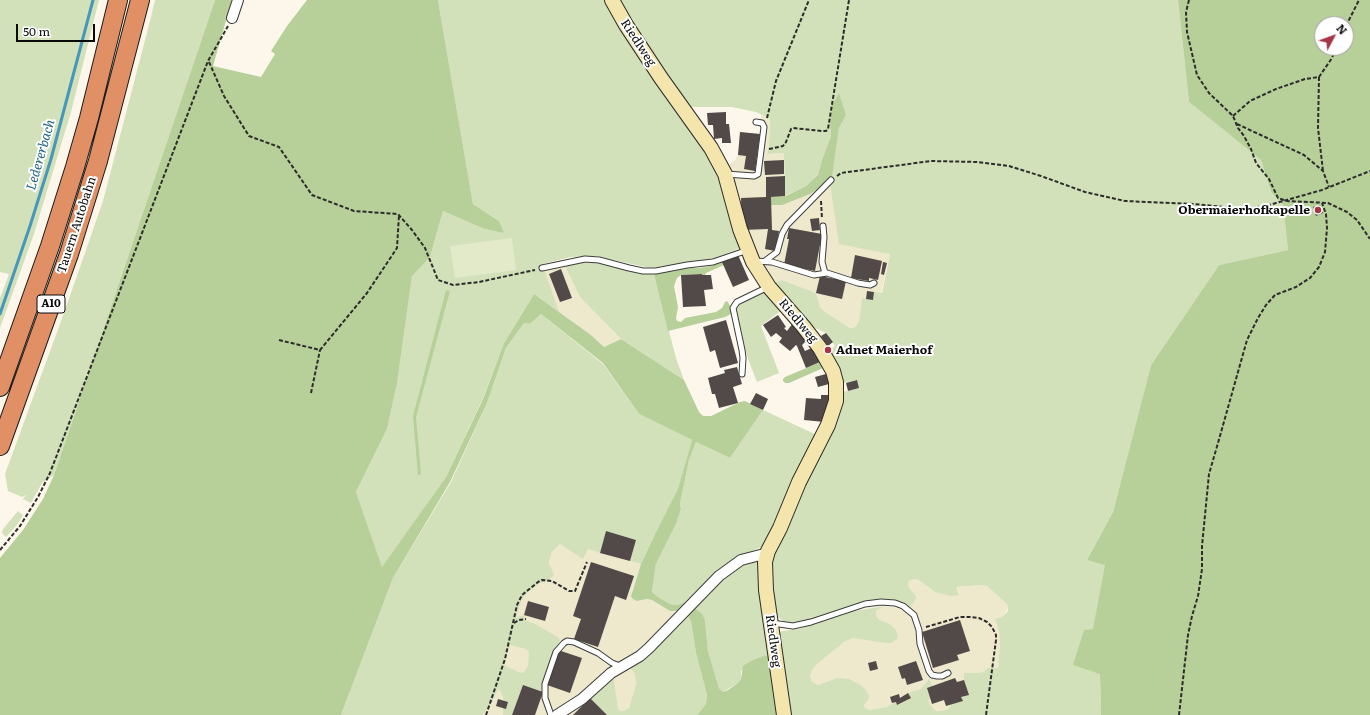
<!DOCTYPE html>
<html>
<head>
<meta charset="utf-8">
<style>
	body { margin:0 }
	#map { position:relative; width:1370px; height:715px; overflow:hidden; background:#fcf7ea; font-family:Literata,serif }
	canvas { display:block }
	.north { position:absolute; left:1314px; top:16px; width:40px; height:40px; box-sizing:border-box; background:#fff; border:1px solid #9d9d9d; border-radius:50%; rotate:49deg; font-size:11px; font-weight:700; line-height:16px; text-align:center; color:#0a0a0a }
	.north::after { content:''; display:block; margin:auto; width:14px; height:18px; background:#a63646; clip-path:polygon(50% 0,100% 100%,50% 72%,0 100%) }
	.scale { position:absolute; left:16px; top:24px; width:79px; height:18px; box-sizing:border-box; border:2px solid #0a0a0a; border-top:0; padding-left:5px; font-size:12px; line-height:14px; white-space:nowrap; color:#0a0a0a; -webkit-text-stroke:3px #fff; paint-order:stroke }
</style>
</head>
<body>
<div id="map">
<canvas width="1370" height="715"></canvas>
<div class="north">N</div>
<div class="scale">50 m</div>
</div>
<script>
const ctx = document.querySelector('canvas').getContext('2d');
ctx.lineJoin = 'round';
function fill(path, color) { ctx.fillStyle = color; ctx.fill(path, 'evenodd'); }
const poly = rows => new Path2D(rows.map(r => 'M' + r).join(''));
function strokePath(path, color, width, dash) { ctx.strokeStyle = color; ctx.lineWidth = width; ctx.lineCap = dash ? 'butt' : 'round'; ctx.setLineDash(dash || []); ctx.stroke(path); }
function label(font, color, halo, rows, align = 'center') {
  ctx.font = font + ' Literata,serif'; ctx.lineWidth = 4; ctx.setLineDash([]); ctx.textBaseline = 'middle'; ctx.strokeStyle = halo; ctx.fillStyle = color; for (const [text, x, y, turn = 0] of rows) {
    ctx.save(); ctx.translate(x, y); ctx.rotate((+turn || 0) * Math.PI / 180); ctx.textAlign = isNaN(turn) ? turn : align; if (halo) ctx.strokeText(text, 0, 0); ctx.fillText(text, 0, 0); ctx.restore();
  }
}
const farmland = poly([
	[761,115,770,119,769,144,767,154,784,153,785,196,771,197,771,205,819,188,832,176,830,183,890,253,881,293,873,300,862,299,859,321,856,326,853,328,850,328,825,312,820,307,816,293,782,280,771,284,751,248,726,167,735,160,738,155,740,132,760,134],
	[565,266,580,297,621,339,604,347,591,335,559,312,543,271],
	[606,531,636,540,630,561,641,564,632,590,637,601,647,599,652,600,670,611,676,612,681,619,629,665,635,675,636,684,629,708,623,711,619,710,618,708,614,680,590,698,607,715,483,715,493,701,520,601,528,592,535,586,540,582,546,582,552,552,560,544,587,550,590,548,600,553],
	[913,579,917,579,935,592,959,594,956,587,981,585,987,586,1007,604,1008,608,1005,613,1002,617,995,620,999,632,1000,644,998,668,997,715,948,709,942,711,887,707,869,710,865,708,864,705,868,700,837,678,818,685,812,683,810,677,812,670,816,665,844,642,853,638,861,639,888,623,880,620,876,616,876,611,884,606,894,607,906,612,916,599,916,596,910,589,908,585,909,581]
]);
const green = poly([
	[0,0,99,0,71,112,34,234,0,328,0,298,9,274,0,272],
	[155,0,215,0,54,475,42,483,31,503,23,499,26,495,22,497,8,491,5,474,64,313,103,201,150,21],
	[438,0,605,0,718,166,743,247,708,261,650,268,596,256,571,257,542,264,559,312,534,294,504,343,483,398,446,477,382,568,356,492,387,429,397,384,412,275,430,257,443,211,482,228,499,221,473,204],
	[617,0,1178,0,1189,102,1261,160,1271,192,1283,205,1288,250,1219,265,1151,365,1113,512,1087,560,1106,564,1100,674,1101,715,787,715,779,633,782,631,799,629,854,611,884,606,876,611,876,616,880,620,888,623,895,629,898,635,897,639,891,643,885,643,853,638,844,642,816,665,812,670,810,677,812,682,818,685,837,678,849,679,859,684,866,690,869,696,868,700,864,705,865,708,869,710,887,707,896,702,897,705,902,703,911,698,908,693,921,689,929,679,932,686,927,688,930,697,928,701,931,706,936,711,942,711,948,709,952,704,962,701,961,697,968,695,964,680,964,673,980,673,985,671,988,668,998,668,1000,644,999,632,995,619,1002,617,1008,611,1008,608,1007,604,987,586,981,585,956,587,959,595,951,596,935,592,917,579,913,579,909,581,908,585,910,589,916,596,916,599,910,607,904,603,895,600,872,600,840,609,808,621,786,623,775,615,768,568,840,392,848,391,859,388,856,380,840,384,827,352,835,346,826,333,809,325,771,284,782,280,816,293,820,307,825,312,850,328,853,328,856,326,859,321,862,298,873,300,874,292,882,293,890,254,839,244,830,183,839,128,846,115,839,94,832,105,830,125,831,136,822,160,818,175,806,186,785,196,784,153,767,154,769,144,770,119,756,112,732,107,687,107],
	[587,262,602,263,640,274,654,274,676,358,684,380,621,339,580,297,565,266],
	[765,292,783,309,761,326,779,373,757,382,747,356,736,311,737,307,743,302],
	[541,314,603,364,639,414,692,440,678,490,656,532,641,564,630,561,636,540,606,531,600,553,588,549,583,559,560,544,552,552,549,563,554,575,546,582,540,583,528,592,521,601,516,618,524,615,526,621,533,623,559,638,560,642,553,656,541,691,523,685,512,715,503,715,503,708,506,709,508,703,504,701,501,692,498,688,493,701,483,715,341,715,393,578,451,482,487,403,506,348,524,323,530,324],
	[510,645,526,649,529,652,528,666,524,672,521,673,516,671,504,665],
	[763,410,819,436,767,544,739,558,689,601,677,605,670,604,658,597,652,592,656,564,676,524,681,509,680,504,689,460,696,442,730,458],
	[18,511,23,515,17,525,6,537,2,533,3,529],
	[758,561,761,564,772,657,741,671,741,678,738,683,723,692,719,688,708,651,705,620,693,607,712,585,741,564],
	[686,613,691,621,696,653,707,695,706,704,697,715,607,715,590,698,613,678,614,680,618,708,619,710,623,711,629,708,636,684,635,675,629,665]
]);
const forest = poly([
	[215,0,234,0,227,17,213,66,261,77,275,54,271,51,287,26,307,0,438,0,473,204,499,221,504,233,482,228,443,211,430,257,412,276,397,384,387,429,356,492,382,567,446,477,483,399,504,343,534,294,591,335,604,347,621,339,684,380,699,412,703,416,711,416,740,402,745,401,763,410,730,458,696,442,689,460,680,504,681,509,676,524,656,564,652,592,658,597,670,604,677,605,689,601,680,611,670,611,652,600,647,599,637,601,633,599,631,596,641,564,656,532,678,489,692,440,639,414,603,363,541,314,530,324,524,323,506,348,487,403,450,482,393,578,341,715,0,715,0,558,23,530,43,499,54,475],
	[1178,0,1370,0,1370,715,1101,715,1100,674,1073,665,1084,630,1093,629,1105,565,1087,560,1113,512,1151,365,1219,265,1288,250,1283,205,1271,192,1261,160,1189,102],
	[1322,24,1346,24,1346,48,1322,48],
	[839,93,846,115,839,128,832,176,819,188,810,194,782,205,771,205,771,197,786,196,806,186,818,175,822,160,831,136,830,125,832,105],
	[722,262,724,265,706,273,705,275,702,275,702,274,681,275,677,278,674,286,678,307,676,318,677,321,681,322,685,318,716,312,722,308,725,302,727,301,731,307,731,314,725,317,668,331,654,274,670,270,682,268,699,268,711,266],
	[446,290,450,291,416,417,421,474,418,475,413,416],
	[823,361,830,382,826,371,823,368,789,383,785,383,783,381,783,379,785,377],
	[693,607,702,614,705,620,708,651,719,688,723,692,728,690,738,683,741,679,743,666,753,660,764,656,772,657,782,715,697,715,706,704,707,695,696,653,691,621,686,613]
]);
const pitch = poly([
	[512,238,516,270,455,278,450,246]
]);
const stream = poly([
	[0,314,30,226,51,159,93,0]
]);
const building = poly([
	[726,112,726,124,729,124,731,143,722,143,722,138,714,139,713,125,708,125,707,113],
	[740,132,760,134,755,171,744,169,746,156,738,155],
	[784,160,784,174,765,175,764,161],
	[785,176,785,196,771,197,772,230,779,231,775,251,765,249,768,229,742,230,741,198,766,197,766,177],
	[1320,205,1323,213,1316,216,1313,207],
	[819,218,820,230,812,231,810,219],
	[789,228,822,234,815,271,784,265,789,239,787,239],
	[738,255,749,280,733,287,722,262],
	[855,255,882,261,878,280,869,278,869,281,851,278],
	[883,262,887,263,884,275,881,274],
	[561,269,572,298,560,302,549,274],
	[702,274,702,275,711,275,713,289,704,290,706,306,683,307,681,275],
	[820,276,846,281,842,299,816,293],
	[867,291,874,292,873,300,866,299],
	[778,315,786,327,784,328,787,331,793,323,809,338,802,345,805,351,814,347,820,362,806,368,797,346,796,345,790,351,779,342,782,338,776,333,771,337,763,325],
	[726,320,738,363,720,368,715,350,710,352,703,327],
	[826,333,833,342,828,346,821,336],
	[737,367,742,384,733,387,738,403,719,408,715,394,712,394,708,378,725,373,724,370],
	[826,374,829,384,818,387,815,377],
	[857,380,859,388,848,391,846,383],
	[756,393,768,399,763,410,750,404],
	[821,395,831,395,830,411,825,411,824,422,804,420,806,398,821,399],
	[606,531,636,540,630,561,600,553],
	[591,562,634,576,626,600,615,596,598,647,574,639,581,619,573,616],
	[528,601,549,607,545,621,524,615],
	[960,620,970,651,957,655,959,660,933,668,922,632],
	[558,650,582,658,570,693,547,685],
	[876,661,878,669,870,671,868,663],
	[916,661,923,680,907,685,905,678,902,679,898,667],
	[955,678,957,682,964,680,969,695,961,697,963,701,946,706,944,700,932,704,927,688],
	[523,685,543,692,535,715,512,715],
	[908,693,911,698,897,705,896,702,892,703,890,697,899,694,900,698],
	[590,698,607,715,573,715],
	[498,699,508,702,506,709,496,706]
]);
const path = poly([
	[1189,0,1186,12,1187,32,1197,75,1209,93,1233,116,1238,128,1244,136,1251,149,1256,163,1269,179,1278,198,1287,201,1328,203,1347,212,1357,220,1370,239],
	[1346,26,1359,0],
	[209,62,224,96,249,136,279,147,312,195,354,211,398,214,412,230,425,248,438,280,453,285,479,282,535,270],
	[1319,77,1318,128,1323,171],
	[1233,116,1250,101,1276,89,1305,79,1319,77,1332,58,1336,48],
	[767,118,776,81,809,0],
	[1237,124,1304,155,1323,171,1329,187],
	[769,149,783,146,786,142,791,129,793,128,822,131,826,131,828,129,849,0],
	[837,176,841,173,931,161,977,162,1009,166,1041,176,1085,192,1125,201,1194,204,1245,209,1269,205,1322,190,1370,171],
	[821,201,822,219],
	[279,340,320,350,367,293,397,248,399,215],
	[311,393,320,350],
	[0,550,20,526,38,497,50,473,208,61,228,26],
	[514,623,519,620,526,619],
	[926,627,960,617,970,617,979,618,987,622,992,627,996,635,996,640,986,715],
	[486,715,505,659,517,605,522,595,538,582,542,580,552,581,569,591,575,591,587,562],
	[1179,715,1188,635,1192,616,1198,596,1202,569,1202,546,1209,474,1218,443,1247,340,1258,318,1266,305,1275,295,1296,287,1310,278,1319,267,1325,252,1327,228,1326,214,1322,203]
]);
const lane = poly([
	[726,174,754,176,758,174,764,127,762,123,756,122],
	[823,226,824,237,822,262,825,273],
	[754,261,772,262,814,275,827,273,858,283,870,285,874,283],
	[765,261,777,252,782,234,787,225,831,180],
	[542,268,585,259,599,260,629,268,643,271,656,271,687,265,713,262,748,250],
	[742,374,743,358,742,350,733,308,737,302,768,287],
	[772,623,793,626,811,622,865,604,881,602,895,603,903,606,914,615,919,630,920,644,929,671,932,675,937,676,942,676,948,673],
	[551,715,545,698,545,684,556,652,564,643,567,641,574,642,598,653,612,663,620,666]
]);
const street = poly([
	[232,18,238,0],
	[557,715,582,699,611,673,640,656,649,648,719,576,741,560,768,553]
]);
const secondary = poly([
	[612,0,626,25,661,78,711,148,725,174,740,229,753,262,769,287,803,326,820,348,833,371,836,382,836,401,828,425,799,482,780,528,768,551,765,562,766,590,784,715]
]);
const highway = poly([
	[0,387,50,246,75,167,89,118,118,0],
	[0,446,69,254,98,161,140,0]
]);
const markers = [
	[1318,210,4,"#a63646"],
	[828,350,4,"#a63646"]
];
const shields = [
	[51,304,28]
];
const shieldNames = [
	["A10",51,304]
];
const streetNames = [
	["Riedlweg",638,43,57],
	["Tauern Autobahn",77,225,-72],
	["Riedlweg",798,321,50],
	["Riedlweg",773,641,82]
];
const poiNames = [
	["Obermaierhofkapelle",1310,210],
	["Adnet Maierhof",836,350,"left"]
];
const waterNames = [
	["Ledererbach",41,155,-74]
];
fill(farmland, '#eee8cd');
fill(green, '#d2e1b9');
fill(forest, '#b7d09a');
fill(pitch, '#e2eac9');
strokePath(stream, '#4697b9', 3);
fill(building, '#514a48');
strokePath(lane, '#3d3d3d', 7);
strokePath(street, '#3d3d3d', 12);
strokePath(secondary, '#2c2c2c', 16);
strokePath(highway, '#1b1b1b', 20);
strokePath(path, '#2c2c2c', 2, [4, 2]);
strokePath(lane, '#fff', 5);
strokePath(street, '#fff', 10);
strokePath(secondary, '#f4e5ad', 14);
strokePath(highway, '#e09064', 18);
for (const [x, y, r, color] of markers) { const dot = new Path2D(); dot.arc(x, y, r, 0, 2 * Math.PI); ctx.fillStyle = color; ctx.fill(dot); strokePath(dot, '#fff', 1.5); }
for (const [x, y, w] of shields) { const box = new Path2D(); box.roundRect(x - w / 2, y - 9, w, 18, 3); ctx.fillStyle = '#fff'; ctx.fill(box); strokePath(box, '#0a0a0a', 1); }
label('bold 11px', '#0a0a0a', null, shieldNames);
label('12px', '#0a0a0a', '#fff', streetNames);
label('bold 12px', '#0a0a0a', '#fff', poiNames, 'right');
label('italic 13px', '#256789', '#fff', waterNames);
</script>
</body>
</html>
